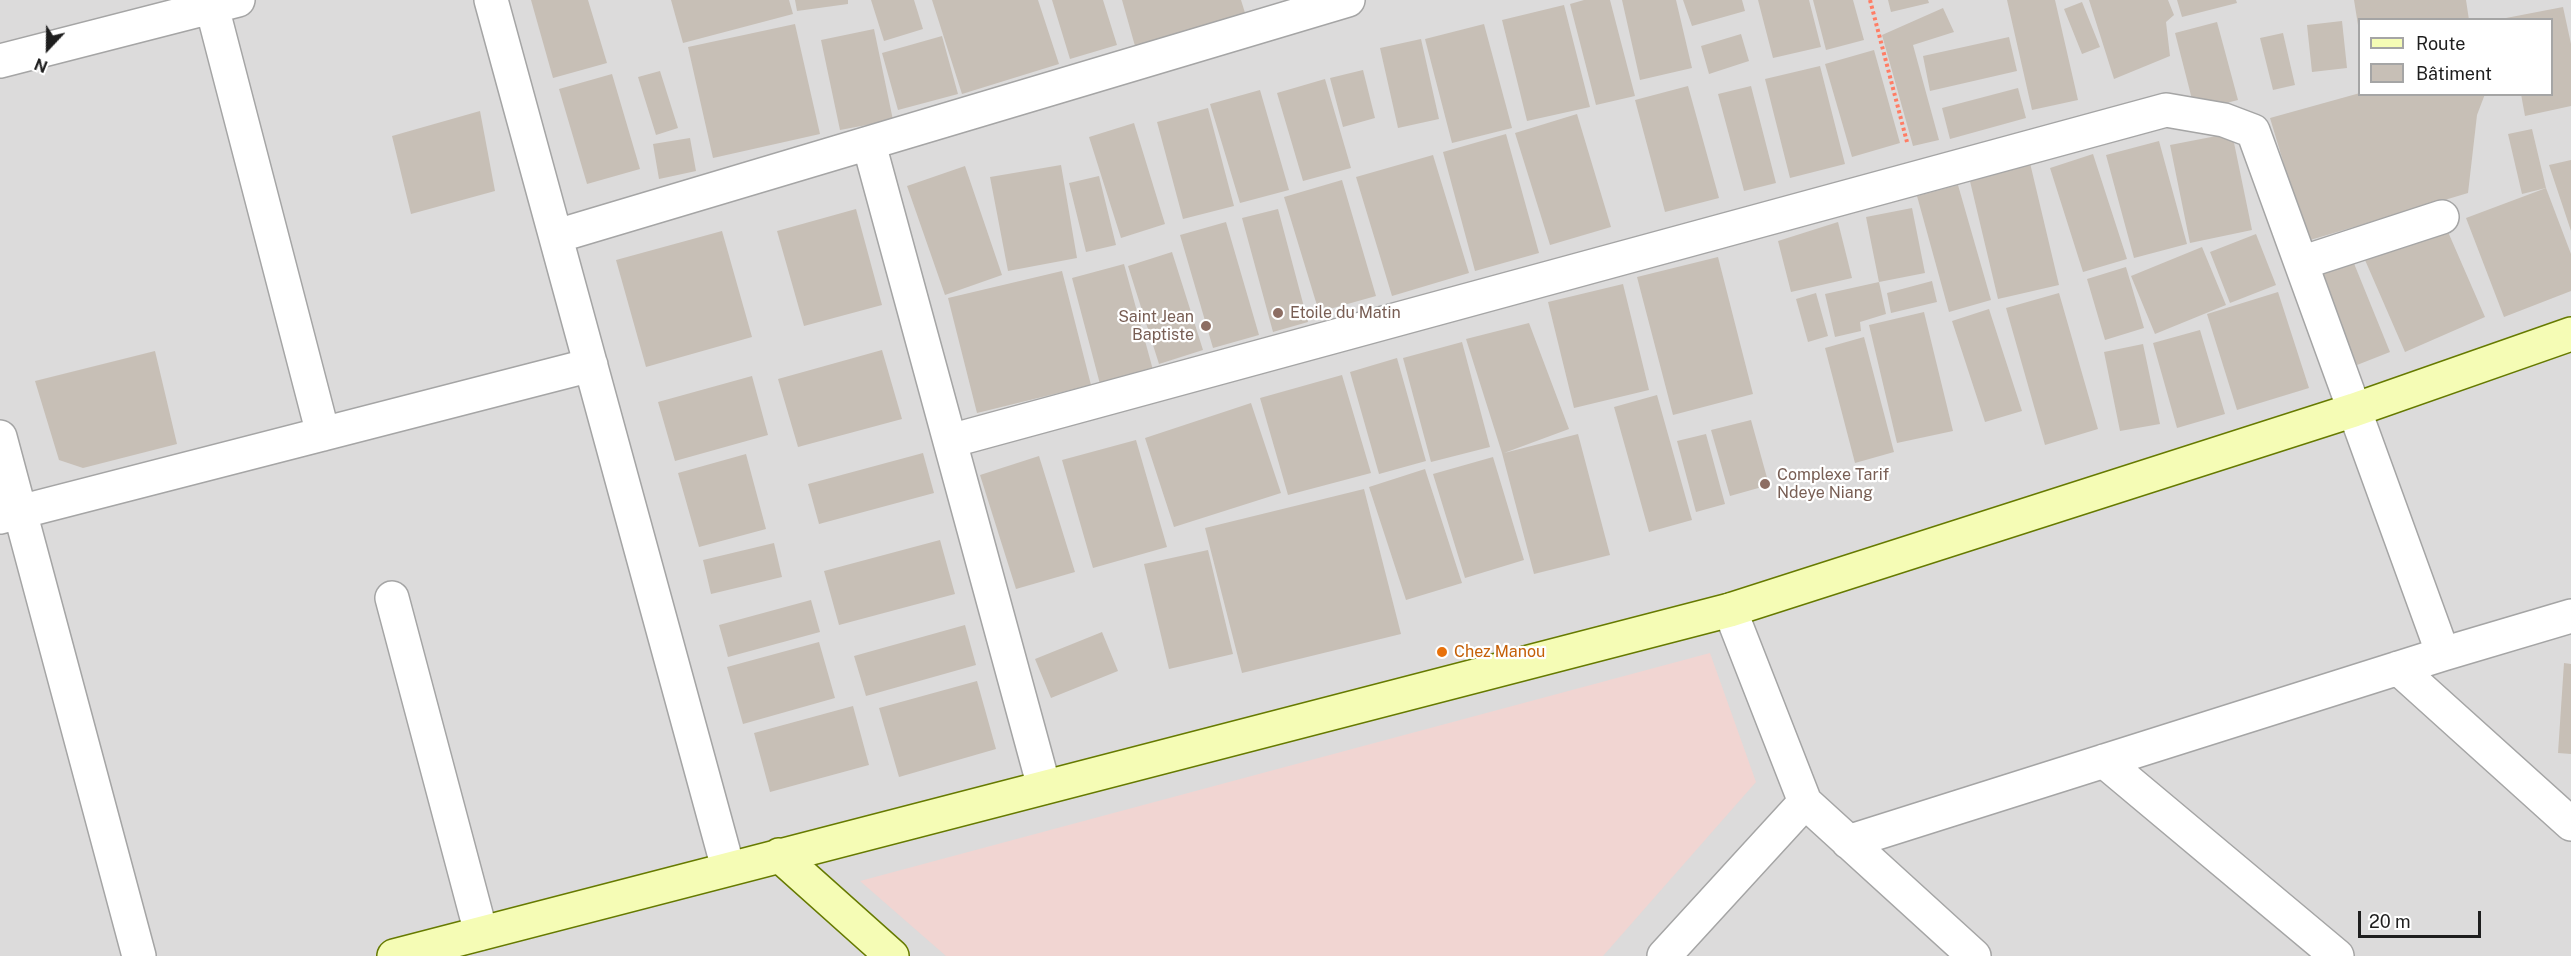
<!DOCTYPE html>
<html>
<head>
<meta charset="utf-8">
<style>
	body { margin:0 }
	#map { position:relative; width:2571px; height:956px; overflow:hidden; background:#efece3; font-family:"Public Sans",sans-serif }
	canvas { display:block }
	.legend { position:absolute; left:2358px; top:18px; width:195px; height:78px; box-sizing:border-box; background:#fff; border:2px solid #a5a5a5; margin:0; padding:8px 10px; list-style:none; font-size:18px; color:#1e1e1e }
	.legend li { display:flex; align-items:center; gap:12px; height:30px }
	.legend b { width:30px; border:2px solid #a5a5a5 }
	.north { position:absolute; left:18px; top:18px; width:60px; height:60px; -webkit-text-stroke:4px #fff; paint-order:stroke; rotate:202deg; font-size:16px; font-weight:700; line-height:24px; text-align:center; color:#1e1e1e }
	.north::after { content:''; display:block; margin:auto; width:21px; height:27px; background:#1e1e1e; clip-path:polygon(50% 0,100% 100%,50% 72%,0 100%) }
	.scale { position:absolute; left:2358px; top:911px; width:123px; height:27px; box-sizing:border-box; border:3px solid #1e1e1e; border-top:0; padding-left:8px; font-size:18px; line-height:21px; white-space:nowrap; color:#1e1e1e; -webkit-text-stroke:4px #fff; paint-order:stroke }
</style>
</head>
<body>
<div id="map">
<canvas width="2571" height="956"></canvas>
<ul class="legend">
<li><b style="height:8px;background:#f5fcb5"></b>Route</li>
<li><b style="height:16px;background:#c7bfb6"></b>Bâtiment</li>
</ul>
<div class="north">N</div>
<div class="scale">20 m</div>
</div>
<script>
const ctx = document.querySelector('canvas').getContext('2d');
ctx.lineJoin = 'round';
function fill(path, color) { ctx.fillStyle = color; ctx.fill(path, 'evenodd'); }
const poly = rows => new Path2D(rows.map(r => 'M' + r).join(''));
function strokePath(path, color, width, dash) { ctx.strokeStyle = color; ctx.lineWidth = width; ctx.lineCap = dash ? 'butt' : 'round'; ctx.setLineDash(dash || []); ctx.stroke(path); }
function label(font, color, halo, rows, align = 'center') {
  ctx.font = font + ' "Public Sans",sans-serif'; ctx.lineWidth = 4.5; ctx.setLineDash([]); ctx.textBaseline = 'middle'; ctx.strokeStyle = halo; ctx.fillStyle = color; for (const [text, x, y, turn = 0] of rows) {
    ctx.save(); ctx.translate(x, y); ctx.rotate((+turn || 0) * Math.PI / 180); ctx.textAlign = isNaN(turn) ? turn : align; if (halo) ctx.strokeText(text, 0, 0); ctx.fillText(text, 0, 0); ctx.restore();
  }
}
const residential = poly([
	[0,0,2571,0,2571,956,0,956],
	[2360,20,2552,20,2552,94,2360,94]
]);
const commercial = poly([
	[1710,653,1756,782,1603,956,946,956,860,881]
]);
const building = poly([
	[531,0,588,0,607,63,553,78],
	[671,0,789,0,793,14,683,43],
	[795,0,848,0,848,4,797,11],
	[871,0,914,0,923,29,884,41],
	[932,0,1038,0,1059,64,962,94],
	[1052,0,1103,0,1117,45,1070,59],
	[1122,0,1241,0,1246,16,1135,46],
	[1584,0,1610,0,1635,96,1596,105,1570,4],
	[1622,0,1676,0,1692,68,1640,80],
	[1683,0,1742,0,1745,11,1692,26],
	[1758,0,1809,0,1821,47,1773,58],
	[1813,0,1853,0,1864,40,1826,50],
	[1888,0,1928,0,1929,3,1891,12],
	[2007,0,2055,0,2078,100,2032,110],
	[2089,0,2168,0,2174,15,2166,22,2170,56,2114,79],
	[2177,0,2236,0,2237,3,2182,17],
	[2354,0,2466,0,2469,20,2360,20,2358,25],
	[2082,2,2100,47,2082,54,2064,9],
	[1564,5,1590,107,1527,121,1502,20],
	[2563,7,2571,44,2571,106,2525,116,2521,94,2552,94,2552,20,2506,18],
	[1943,8,1954,32,1913,45,1939,140,1913,146,1882,35],
	[2342,21,2347,68,2312,72,2307,25],
	[2217,22,2238,100,2195,111,2175,33],
	[795,24,820,134,713,158,688,47],
	[1484,24,1512,128,1452,143,1425,39],
	[874,29,893,120,840,130,821,40],
	[2283,33,2295,85,2273,90,2260,38],
	[1741,34,1749,61,1709,74,1701,46],
	[942,36,958,94,898,110,882,53],
	[2009,37,2017,71,1930,91,1923,56],
	[1421,39,1439,119,1398,128,1380,48],
	[1874,50,1900,143,1852,157,1825,64],
	[1820,66,1845,164,1790,178,1765,79],
	[1363,70,1375,118,1343,127,1330,78],
	[660,71,678,128,656,135,638,77],
	[612,74,640,169,587,184,559,89],
	[1325,79,1351,168,1303,181,1277,93],
	[1688,86,1719,198,1665,212,1635,100],
	[1751,86,1776,183,1744,191,1718,94],
	[2018,88,2026,118,1950,139,1942,108],
	[1260,90,1289,190,1240,203,1210,104],
	[2360,93,2485,94,2477,115,2468,193,2307,241,2270,118],
	[1208,108,1234,206,1183,219,1157,122],
	[480,111,495,191,411,214,392,136],
	[1577,114,1611,227,1550,245,1515,133],
	[1134,123,1165,224,1121,238,1089,137],
	[2532,129,2546,188,2571,254,2571,291,2504,317,2466,218,2546,188,2522,194,2508,134],
	[2232,133,2252,230,2190,243,2170,145],
	[1506,134,1539,253,1475,271,1443,152],
	[690,138,696,171,659,179,653,144],
	[2159,141,2187,244,2134,258,2106,155],
	[2093,154,2127,259,2083,272,2050,168],
	[1433,155,1469,273,1392,296,1356,177],
	[2571,160,2571,231,2549,165],
	[2030,163,2059,285,1998,299,1969,177],
	[1061,165,1077,258,1008,271,990,177],
	[965,166,1002,275,945,295,907,186],
	[1099,176,1116,245,1086,252,1069,183],
	[1342,180,1376,296,1319,312,1284,197],
	[1958,185,1991,300,1949,312,1917,196],
	[1912,208,1925,273,1879,282,1866,217],
	[856,209,882,305,804,326,777,231],
	[1278,209,1308,322,1273,332,1242,218],
	[1226,222,1259,335,1213,348,1180,235],
	[1838,222,1852,278,1791,292,1778,241],
	[2445,225,2485,317,2405,352,2365,260],
	[722,231,752,337,646,367,616,260],
	[2256,234,2276,285,2230,303,2210,252],
	[2202,247,2226,305,2155,334,2131,276],
	[1172,252,1203,350,1159,364,1128,266],
	[1718,257,1753,394,1673,415,1637,277],
	[2353,261,2390,352,2357,365,2320,274],
	[1124,264,1153,370,1100,384,1072,278],
	[2126,267,2144,328,2105,340,2087,279],
	[1062,271,1091,385,977,413,948,298],
	[1932,281,1937,302,1891,313,1887,293],
	[1879,282,1886,314,1860,322,1861,331,1835,337,1825,294],
	[1623,284,1649,390,1574,408,1548,302],
	[2278,292,2309,388,2237,410,2207,314],
	[1816,293,1828,336,1808,342,1796,299],
	[2059,293,2098,429,2045,445,2006,308],
	[1989,309,2022,411,1985,422,1952,321],
	[1924,312,1953,431,1897,443,1869,325],
	[1529,323,1569,429,1504,453,1578,434,1610,555,1534,574,1502,453,1466,339],
	[2200,330,2225,414,2177,428,2153,343],
	[1864,337,1894,452,1855,463,1825,348],
	[1462,342,1490,447,1431,462,1403,358],
	[2143,344,2160,424,2120,431,2104,352],
	[882,350,902,419,798,447,778,379],
	[155,351,177,444,83,468,59,460,35,381],
	[1397,358,1426,461,1379,474,1350,372],
	[1342,375,1371,473,1288,495,1260,398],
	[752,376,768,435,675,461,658,402],
	[1657,395,1692,520,1649,532,1614,407],
	[1251,403,1281,493,1174,527,1145,438],
	[1751,420,1769,485,1730,496,1711,430],
	[1706,434,1725,504,1696,512,1677,441],
	[1136,440,1167,547,1093,568,1062,460],
	[923,453,934,493,819,524,808,484],
	[746,454,766,529,699,547,678,473],
	[1039,456,1075,572,1016,589,980,475],
	[1493,457,1524,560,1465,578,1433,474],
	[1425,469,1462,583,1406,600,1369,487],
	[1364,489,1401,634,1242,673,1205,528],
	[940,540,955,594,839,625,824,571],
	[774,543,782,577,711,594,703,560],
	[1208,550,1233,654,1169,669,1144,564],
	[811,600,820,632,728,657,719,625],
	[965,625,976,665,866,696,854,656],
	[1102,632,1118,671,1051,698,1035,659],
	[819,642,835,698,743,724,727,667],
	[2564,663,2571,664,2571,754,2558,753],
	[977,681,996,749,899,777,879,708],
	[853,706,869,765,770,792,754,733]
]);
const path = poly([
	[1870,0,1907,142]
]);
const street = poly([
	[491,0,728,868],
	[212,7,323,434],
	[0,61,238,0],
	[869,144,1044,787],
	[557,236,1348,0],
	[2301,263,2442,217],
	[0,437,139,956],
	[950,441,2166,110,2224,120,2253,131,2443,654],
	[0,517,591,365],
	[392,598,481,933],
	[1730,610,1805,802,1974,956],
	[2398,668,2571,824],
	[2104,761,2337,956],
	[1848,842,2443,654,2571,616],
	[1664,956,1805,802]
]);
const secondary = poly([
	[779,855,892,956],
	[394,956,1730,610,2354,410,2571,334]
]);
const markers = [
	[1278,313,6,"#8d6e63"],
	[1206,326,6,"#8d6e63"],
	[1765,484,6,"#8d6e63"],
	[1442,652,6,"#e8710a"]
];
const educationNames = [
	["Etoile du Matin",1290,313],
	["Saint Jean",1194,317,"right"],
	["Baptiste",1194,335,"right"],
	["Complexe Tarif",1777,475],
	["Ndeye Niang",1777,493]
];
const foodNames = [
	["Chez Manou",1454,652]
];
fill(residential, '#dcdbdb');
fill(commercial, '#f1d5d2');
fill(building, '#c7bfb6');
strokePath(street, '#a5a5a5', 36);
strokePath(secondary, '#667a00', 36);
strokePath(path, '#ff7d65', 4, [3, 3]);
strokePath(street, '#fff', 33);
strokePath(secondary, '#f5fcb5', 33);
for (const [x, y, r, color] of markers) { const dot = new Path2D(); dot.arc(x, y, r, 0, 2 * Math.PI); ctx.fillStyle = color; ctx.fill(dot); strokePath(dot, '#fff', 2); }
label('16px', '#785e54', '#fff', educationNames, 'left');
label('16px', '#c56008', '#fff', foodNames, 'left');
</script>
</body>
</html>
